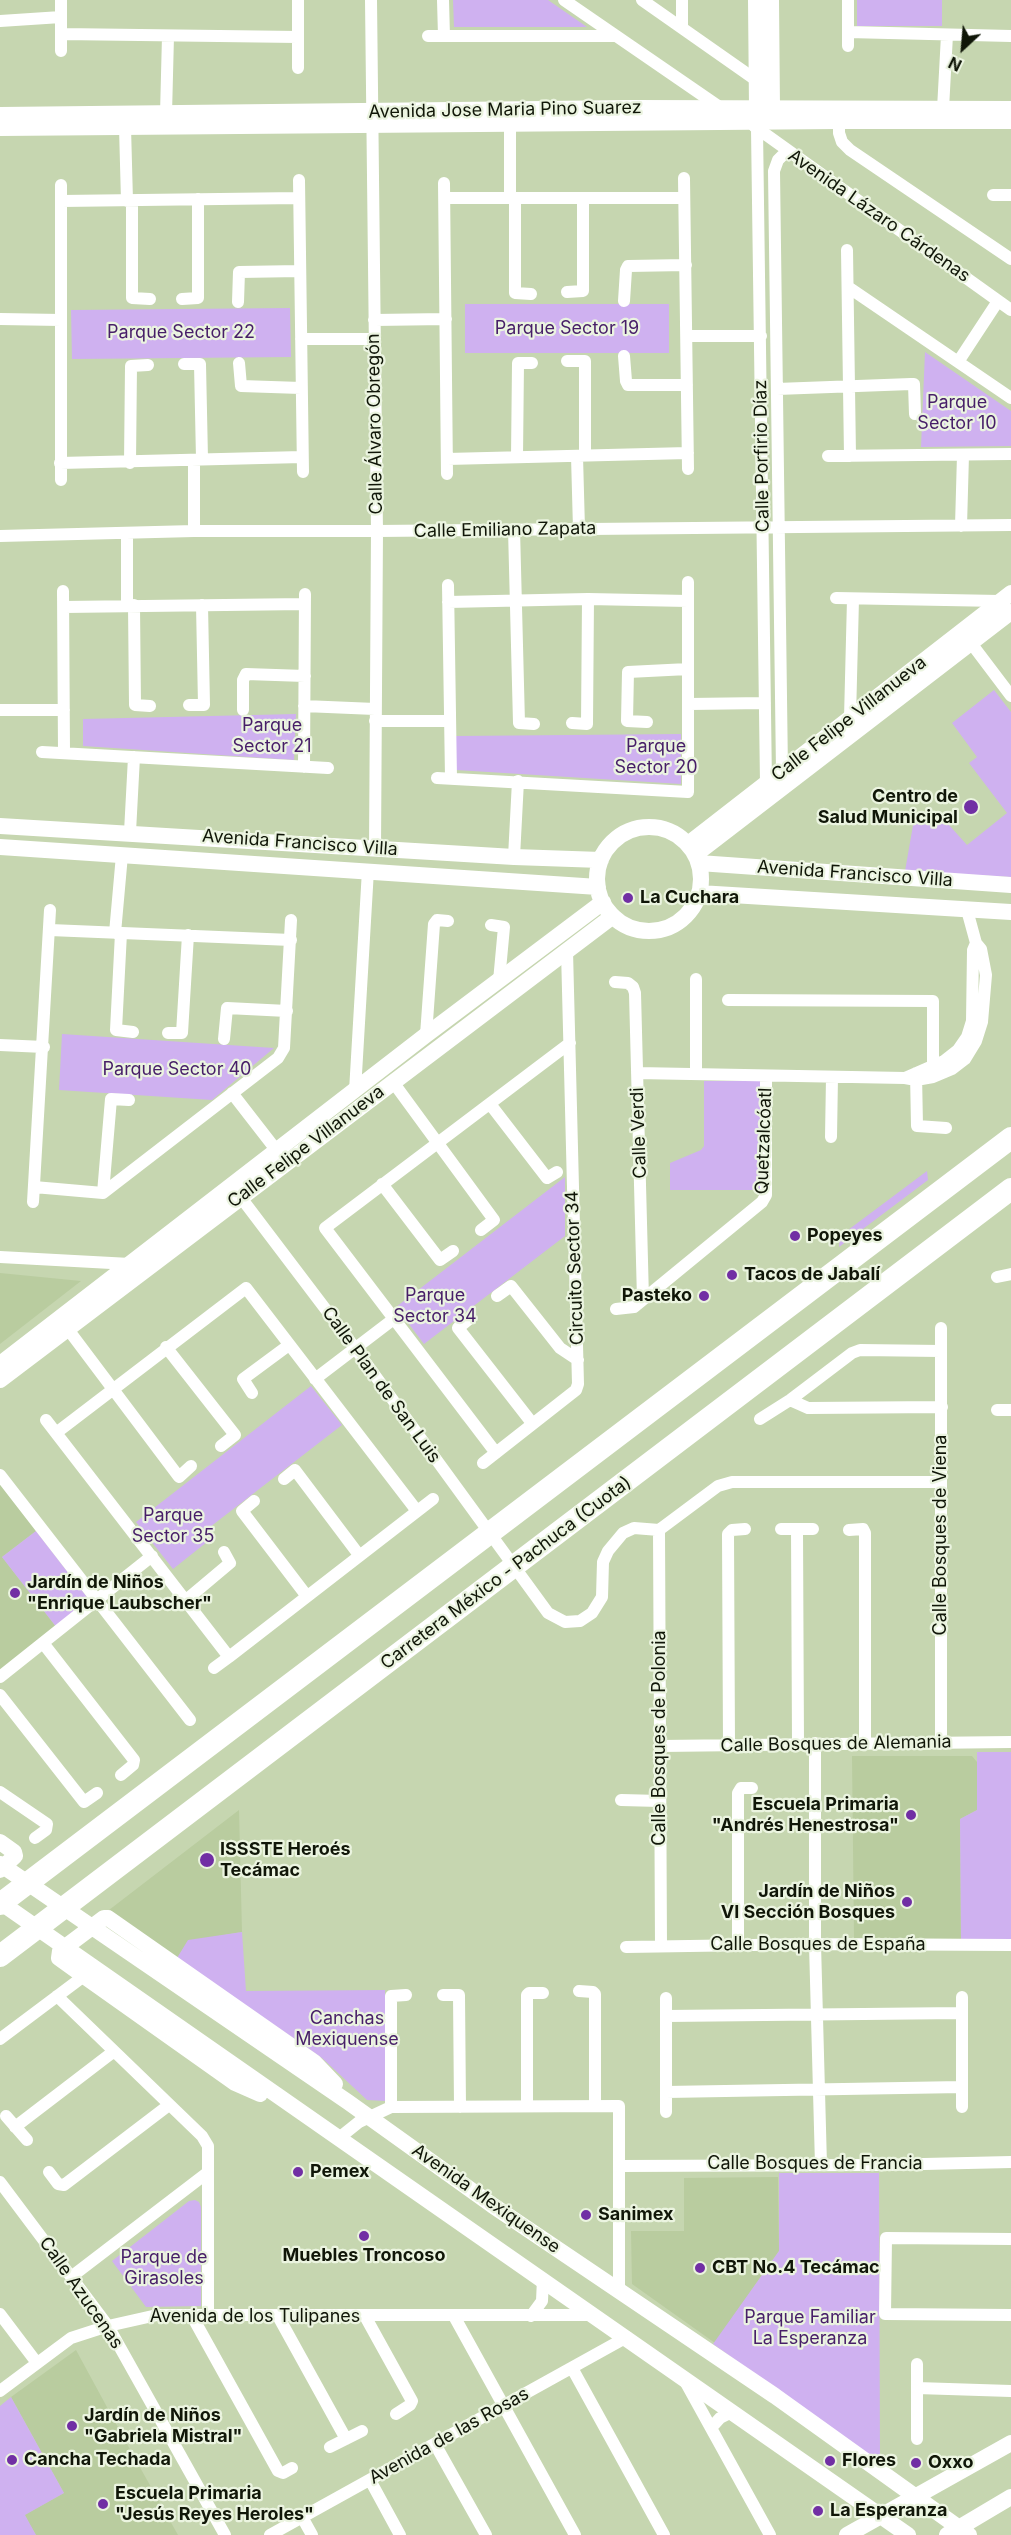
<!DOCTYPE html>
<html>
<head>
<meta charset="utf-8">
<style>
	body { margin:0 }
	#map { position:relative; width:1011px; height:2535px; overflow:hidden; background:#c6d6b0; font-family:Inter,sans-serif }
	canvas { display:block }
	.north { position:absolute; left:933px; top:18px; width:60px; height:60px; -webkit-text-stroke:4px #ebf4e0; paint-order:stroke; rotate:206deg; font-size:16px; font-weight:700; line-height:24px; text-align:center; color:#101608 }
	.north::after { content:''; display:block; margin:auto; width:21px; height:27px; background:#101608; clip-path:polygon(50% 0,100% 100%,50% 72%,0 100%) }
</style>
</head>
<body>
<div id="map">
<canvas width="1011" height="2535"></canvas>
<div class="north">N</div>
</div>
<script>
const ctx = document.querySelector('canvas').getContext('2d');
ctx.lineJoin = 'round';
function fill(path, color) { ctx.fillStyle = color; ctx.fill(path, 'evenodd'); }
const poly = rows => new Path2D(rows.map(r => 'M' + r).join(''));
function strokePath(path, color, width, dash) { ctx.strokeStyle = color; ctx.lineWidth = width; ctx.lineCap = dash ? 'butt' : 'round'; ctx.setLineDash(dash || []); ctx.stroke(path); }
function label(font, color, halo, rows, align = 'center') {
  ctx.font = font + ' Inter,sans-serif'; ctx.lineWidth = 4.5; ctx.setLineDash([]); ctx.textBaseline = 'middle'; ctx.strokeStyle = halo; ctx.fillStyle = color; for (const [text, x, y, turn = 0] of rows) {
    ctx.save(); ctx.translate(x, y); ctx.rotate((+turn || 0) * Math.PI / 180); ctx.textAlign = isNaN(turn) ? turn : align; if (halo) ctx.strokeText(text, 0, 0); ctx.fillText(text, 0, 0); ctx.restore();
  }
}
const built = poly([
	[0,1273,81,1281,0,1344],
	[0,1484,36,1531,2,1557,57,1628,0,1672],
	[852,1756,972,1756,977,1762,977,1810,960,1819,961,1939,854,1938],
	[239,1810,242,1932,189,1941,177,1958,109,1910],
	[778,2177,779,2251,715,2343,632,2284,631,2231,684,2231,684,2178],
	[76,2350,133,2455,178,2535,36,2535,24,2515,64,2493,11,2397]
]);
const green = poly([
	[453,0,548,0,587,27,454,27],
	[857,0,942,0,942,26,857,26],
	[465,304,669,304,669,353,465,353],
	[290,308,291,357,72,359,71,310],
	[925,352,1011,411,1011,446,921,447],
	[994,690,1011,712,1011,877,905,871,915,814,940,815,967,845,1007,813,969,763,977,757,952,723],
	[296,714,294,760,83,746,83,719],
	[681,734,681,784,456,770,456,736],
	[62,1034,274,1048,212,1100,59,1090],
	[704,1081,760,1081,761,1190,670,1190,670,1163,701,1150,704,1146],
	[927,1171,928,1180,839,1247,840,1236],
	[565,1177,565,1236,424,1344,396,1307],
	[311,1386,342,1425,201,1534,207,1542,173,1569,136,1522],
	[36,1531,90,1601,57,1628,2,1557],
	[977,1752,1011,1752,1011,1939,961,1939,960,1819,977,1810],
	[242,1932,246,1991,385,1990,385,2101,367,2100,322,2058,177,1958,188,1940],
	[779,2173,879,2173,880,2463,713,2344,779,2251],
	[195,2200,199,2202,201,2207,201,2306,146,2307,112,2261,189,2201],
	[11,2397,64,2493,25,2515,36,2535,0,2535,0,2406]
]);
const street = poly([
	[298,0,298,68],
	[371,0,377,531,375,849],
	[443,0,444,36],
	[564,0,721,108],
	[642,0,756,80],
	[0,21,61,17],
	[682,28,682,0],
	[848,32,1011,36],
	[61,34,298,37],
	[428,36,614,36],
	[848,46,848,0],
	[61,51,61,0],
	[943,109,947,35],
	[166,114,168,36],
	[839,121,839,133,842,142,850,150,1011,259],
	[754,126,1011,310],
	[125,127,127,201],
	[757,129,766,784],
	[684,178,688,469],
	[299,180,303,472],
	[444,183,447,474],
	[61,185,61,480],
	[993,195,1011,195],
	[445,198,684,198],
	[510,198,510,123],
	[515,198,515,293,531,294],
	[132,200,132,298,150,299],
	[61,201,299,198],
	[847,250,850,456],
	[848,287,1011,398],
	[567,292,583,291,583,198],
	[182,299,198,298,198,199],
	[624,301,626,270,628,266,686,265],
	[238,302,239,272,300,271],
	[0,319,61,320],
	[374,320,446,319],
	[687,336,761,336],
	[301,339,373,339],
	[624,356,626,381,628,385,687,385],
	[567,361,585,361,585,455],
	[958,362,998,301],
	[239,363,241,386,301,388],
	[184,364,200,364,202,459],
	[777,389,911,384,914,384,915,414],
	[577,456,579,529],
	[828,456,1011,454],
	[517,457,518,363,532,363],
	[447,459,688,453],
	[60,463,302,457],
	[130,463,131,366,148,365],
	[961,526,963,455],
	[514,529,519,723,534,724],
	[194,531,194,460],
	[0,536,194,531,377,531,1011,525],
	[448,585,451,778],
	[63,591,64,752],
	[836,598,1000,601],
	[448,602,588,599,688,601],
	[134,605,135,705,150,706],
	[127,606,127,533],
	[64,607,305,604],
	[971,643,1011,696],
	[689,704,765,703],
	[189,705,204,705,202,605],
	[304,706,375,709],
	[0,710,64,710],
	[243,710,243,680,246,674,305,676],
	[850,718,853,599],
	[375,721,450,721],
	[647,722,627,721,628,672,688,669],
	[572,723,587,724,588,599],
	[42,752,328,768],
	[304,767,305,594],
	[782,771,774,171,778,160,787,151],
	[437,778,688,792,688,582],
	[130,832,134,757],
	[514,857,518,781],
	[491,925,504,927,499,981],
	[50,930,291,940],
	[115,933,122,855],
	[121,933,116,1030,133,1032],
	[696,979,696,1074],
	[615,982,628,983,633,987,635,993,643,1299],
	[728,1000,933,1001,933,1077],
	[168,1033,182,1033,188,935],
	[426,1035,434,924,437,920,448,921],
	[224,1039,227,1008,287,1011],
	[0,1045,44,1047],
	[637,1073,905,1078,916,1080,933,1077,952,1069,965,1059,976,1041,982,1022,986,975,981,949,976,943,967,910],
	[916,1073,917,1126,946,1128],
	[905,1078,944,1061,958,1050,967,1037,972,1021,973,950,976,943],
	[393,1082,494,1220,481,1230],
	[355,1091,368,870],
	[232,1093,277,1151],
	[490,1104,547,1178,557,1172],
	[831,1137,832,1077],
	[382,1184,440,1260,453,1251],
	[34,1187,103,1193,278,1058,284,1048,291,920],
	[236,1191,355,1348,548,1613,565,1622,580,1621,592,1613,602,1597,603,1562,608,1551,623,1533,634,1528,659,1530,718,1486,732,1482,941,1482],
	[103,1193,111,1099,129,1100],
	[33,1202,50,910],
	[0,1257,130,1264],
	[997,1277,1011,1274],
	[497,1296,511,1286,560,1348,578,1360],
	[616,1309,634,1307,762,1202,766,1195,766,1076],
	[469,1319,458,1328,532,1423],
	[67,1328,179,1477,191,1466],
	[166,1347,235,1435,221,1446],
	[315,1379,395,1318],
	[252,1393,243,1379,289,1345],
	[790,1400,808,1408,942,1407],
	[997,1410,1011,1410],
	[760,1419,790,1400,852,1353,860,1350,941,1351],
	[46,1420,56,1433],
	[496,1453,325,1228,570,1043],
	[483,1463,576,1390,578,1384,567,951],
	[0,1475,190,1720],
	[284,1479,295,1470,359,1555],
	[254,1501,242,1511,306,1595],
	[417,1511,246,1288,56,1433,229,1657,433,1499],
	[781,1529,813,1529],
	[797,1529,798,1744],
	[659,1530,661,1945],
	[849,1530,863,1529,865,1533,865,1744],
	[186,1600,230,1563,224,1552],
	[43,1643,134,1760,133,1765,121,1775],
	[214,1668,229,1657],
	[0,1677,152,1556],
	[0,1695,84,1802,97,1793],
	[815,1743,815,1944,821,2165],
	[941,1743,941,1328],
	[729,1745,728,1534,732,1530,745,1529],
	[660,1746,1011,1742],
	[0,1792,47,1824,46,1830,35,1838],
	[621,1800,660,1801],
	[738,1945,738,1793,741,1788,752,1788],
	[626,1947,815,1944,1011,1945],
	[579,1991,593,1992,595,1994,595,2106],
	[443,1995,459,1995,460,2107],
	[57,1996,202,2136,208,2146,208,2316],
	[666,2016,962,2013],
	[0,2039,84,1976],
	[666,2092,962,2087],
	[527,2106,527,1995,529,1993,543,1993],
	[391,2107,391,1996,406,1995],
	[962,2107,962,1997],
	[666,2112,666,1998],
	[6,2116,27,2140],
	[15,2127,113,2052],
	[339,2138,359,2122,391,2107,619,2106,619,2291],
	[620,2166,880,2165,1011,2162],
	[49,2172,58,2184,64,2185,169,2105],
	[0,2182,108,2326,225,2535],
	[1011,2239,886,2238,885,2314,1011,2315],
	[71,2277,207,2173],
	[0,2314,37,2363],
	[192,2316,278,2471,283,2473,292,2468],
	[278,2316,346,2439],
	[365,2316,412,2401,410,2405,396,2414],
	[454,2316,575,2535],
	[531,2316,542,2301,543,2279],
	[917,2364,917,2439],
	[572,2368,664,2535],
	[685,2381,770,2535],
	[917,2388,1011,2391],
	[0,2391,71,2338,108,2326,157,2315,593,2315],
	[711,2428,720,2418,732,2412],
	[435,2444,486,2535],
	[330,2447,362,2431],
	[370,2480,400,2535],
	[302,2517,312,2535],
	[270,2535,627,2337]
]);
const secondary = poly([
	[756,0,757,108],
	[771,0,772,108],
	[0,115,633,108,1011,109],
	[0,128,839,121,1011,121],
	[0,826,514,857,601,860],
	'597 879a52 52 0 1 1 104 0a52 52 0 1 1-104 0Z',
	[688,844,1011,593],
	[0,847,598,887],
	[695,855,1011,612],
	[699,863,1011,885],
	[699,893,1011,912],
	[0,1364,426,1035,603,902],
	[0,1380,613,916],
	[0,1842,14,1852,15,1856,0,1870],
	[0,1864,348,2102,492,2205,775,2396,969,2535],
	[0,1902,908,2535],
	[260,2094,235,2083,84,1976,59,1958,60,1951,104,1918,108,1918,314,2062,335,2084],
	[847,2535,1011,2443],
	[947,2535,1011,2497]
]);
const highway = poly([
	[0,1904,1011,1138],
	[0,1956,1011,1189]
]);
const markers = [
	[971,807,8,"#712fa4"],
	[628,898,6,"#712fa4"],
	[795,1236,6,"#712fa4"],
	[732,1275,6,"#712fa4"],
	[704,1296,6,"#712fa4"],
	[15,1593,6,"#712fa4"],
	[911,1815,6,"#712fa4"],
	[207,1860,8,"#712fa4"],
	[907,1902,6,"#712fa4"],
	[298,2172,6,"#712fa4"],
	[586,2215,6,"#712fa4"],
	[364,2236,6,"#712fa4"],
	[700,2268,6,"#712fa4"],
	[72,2426,6,"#712fa4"],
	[12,2460,6,"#712fa4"],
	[830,2461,6,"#712fa4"],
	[916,2463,6,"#712fa4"],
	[103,2504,6,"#712fa4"],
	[818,2511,6,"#712fa4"]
];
const streetNames = [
	["Avenida Jose Maria Pino Suarez",505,110,-1],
	["Avenida Lázaro Cárdenas",879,216,35],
	["Calle Álvaro Obregón",375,424,-91],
	["Calle Porfirio Díaz",762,456,-91],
	["Calle Emiliano Zapata",505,530,-1],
	["Calle Felipe Villanueva",849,719,-38],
	["Avenida Francisco Villa",300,843,4],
	["Avenida Francisco Villa",855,874,4],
	["Calle Verdi",639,1133,-92],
	["Quetzalcóatl",764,1141,-88],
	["Calle Felipe Villanueva",306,1147,-37],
	["Circuito Sector 34",575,1268,-92],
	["Calle Plan de San Luis",381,1385,54],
	["Calle Bosques de Viena",941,1535,-90],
	["Carretera México - Pachuca (Cuota)",506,1573,-37],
	["Calle Bosques de Polonia",660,1738,-90],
	["Calle Bosques de Alemania",836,1744,-1],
	["Calle Bosques de España",818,1945],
	["Calle Bosques de Francia",815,2164],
	["Avenida Mexiquense",486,2199,35],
	["Calle Azucenas",81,2293,55],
	["Avenida de los Tulipanes",255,2317],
	["Avenida de las Rosas",449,2436,-29]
];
const parkNames = [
	["Parque Sector 19",567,329],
	["Parque Sector 22",181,333],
	["Parque",957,403],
	["Sector 10",957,424],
	["Parque",272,726],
	["Sector 21",272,747],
	["Parque",656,747],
	["Sector 20",656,768],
	["Parque Sector 40",177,1070],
	["Parque",435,1296],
	["Sector 34",435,1317],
	["Parque",173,1516],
	["Sector 35",173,1537],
	["Canchas",347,2019],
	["Mexiquense",347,2040],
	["Parque de",164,2258],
	["Girasoles",164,2279],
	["Parque Familiar",810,2318],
	["La Esperanza",810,2339]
];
const poiNames = [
	["Centro de",958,797,"right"],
	["Salud Municipal",958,818,"right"],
	["La Cuchara",640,898],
	["Popeyes",807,1236],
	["Tacos de Jabalí",744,1275],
	["Pasteko",692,1296,"right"],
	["Jardín de Niños",27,1583],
	["\"Enrique Laubscher\"",27,1604],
	["Escuela Primaria",899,1805,"right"],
	["\"Andrés Henestrosa\"",899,1826,"right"],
	["ISSSTE Heroés",220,1850],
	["Tecámac",220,1871],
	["Jardín de Niños",895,1892,"right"],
	["VI Sección Bosques",895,1913,"right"],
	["Pemex",310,2172],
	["Sanimex",598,2215],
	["Muebles Troncoso",364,2256,"center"],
	["CBT No.4 Tecámac",712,2268],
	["Jardín de Niños",84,2416],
	["\"Gabriela Mistral\"",84,2437],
	["Cancha Techada",24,2460],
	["Flores",842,2461],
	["Oxxo",928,2463],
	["Escuela Primaria",115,2494],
	["\"Jesús Reyes Heroles\"",115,2515],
	["La Esperanza",830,2511]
];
fill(built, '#b9cc9f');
fill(green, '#cfb1f0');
strokePath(street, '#fff', 12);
strokePath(secondary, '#fff', 16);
strokePath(highway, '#fff', 22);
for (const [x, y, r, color] of markers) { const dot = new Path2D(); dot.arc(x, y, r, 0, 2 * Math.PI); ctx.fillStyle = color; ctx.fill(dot); strokePath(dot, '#ebf4e0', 2); }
label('18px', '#101608', '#ebf4e0', streetNames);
label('18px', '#471e68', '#ebf4e0', parkNames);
label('bold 18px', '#101608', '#ebf4e0', poiNames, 'left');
</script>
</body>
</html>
